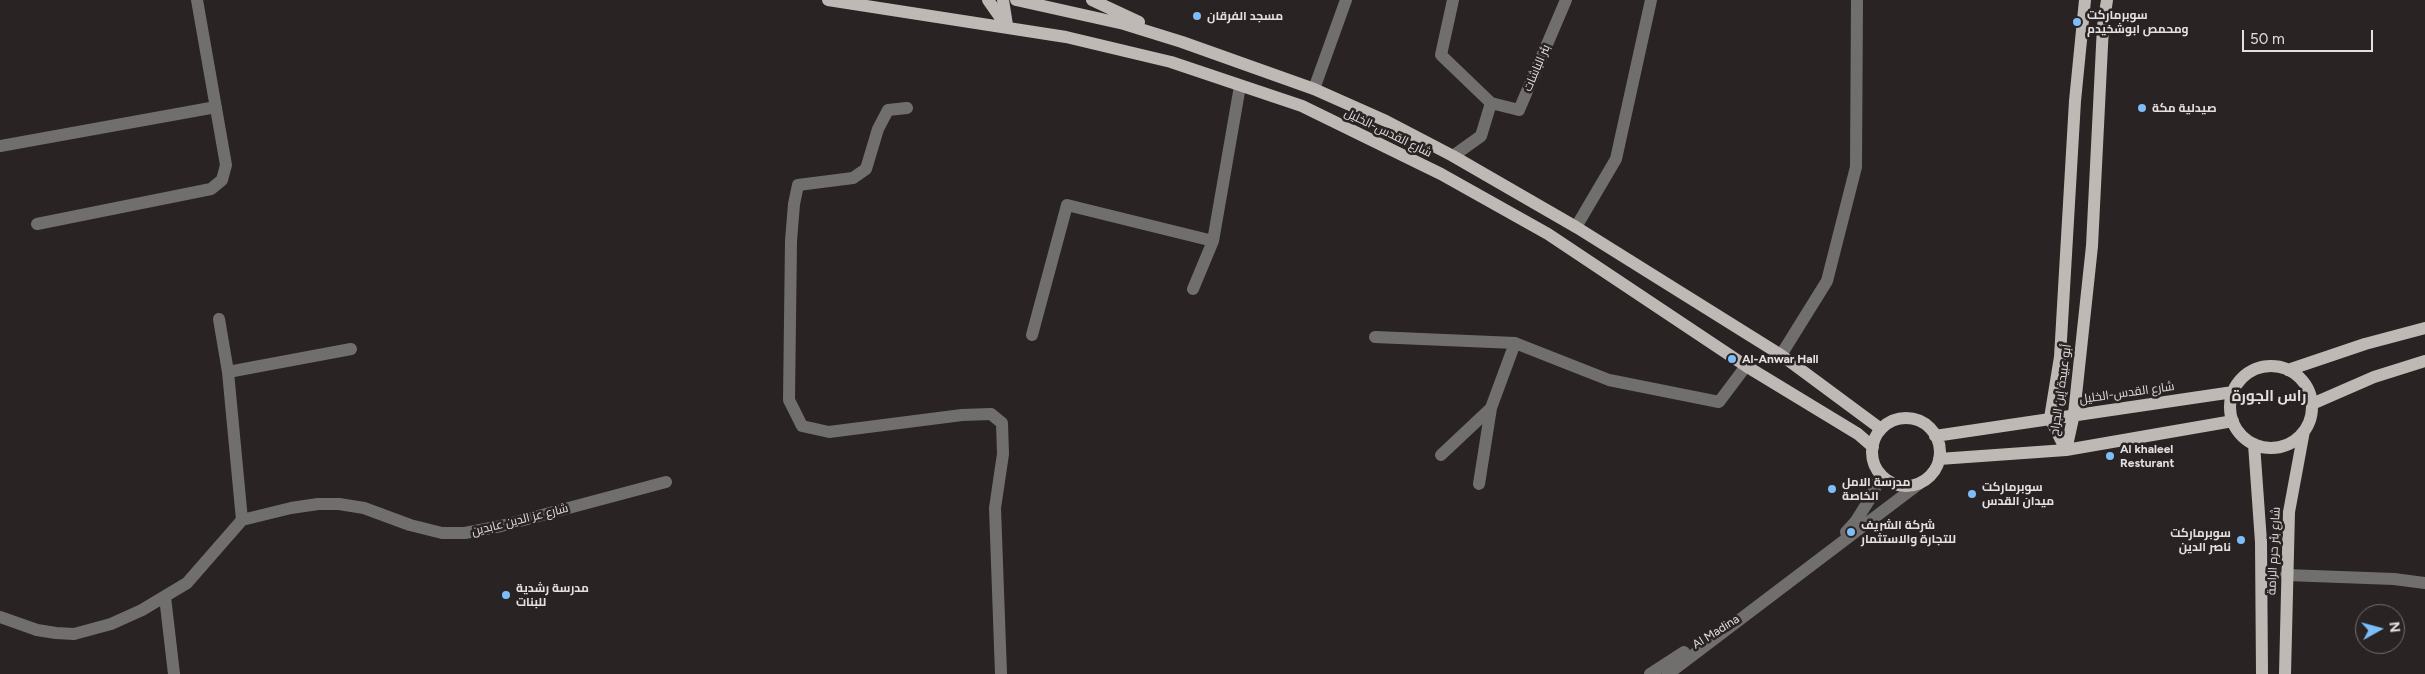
<!DOCTYPE html>
<html>
<head>
<meta charset="utf-8">
<style>
	body { margin:0 }
	#map { position:relative; width:2425px; height:674px; overflow:hidden; background:#2a2323; font-family:Figtree,sans-serif }
	canvas { display:block }
	.north { position:absolute; left:2355px; top:604px; width:50px; height:50px; box-sizing:border-box; background:#2a2323; border:1px solid #746f6e; border-radius:50%; rotate:83deg; font-size:14px; font-weight:700; line-height:20px; text-align:center; color:#e4e0df }
	.north::after { content:''; display:block; margin:auto; width:18px; height:22px; background:#7dbef9; clip-path:polygon(50% 0,100% 100%,50% 72%,0 100%) }
	.scale { position:absolute; left:2242px; top:30px; width:131px; height:22px; box-sizing:border-box; border:2px solid #e4e0df; border-top:0; padding-left:6px; font-size:15px; line-height:18px; white-space:nowrap; color:#e4e0df; -webkit-text-stroke:4px #2a2323; paint-order:stroke }
</style>
</head>
<body>
<div id="map">
<canvas width="2425" height="674"></canvas>
<div class="north">N</div>
<div class="scale">50 m</div>
</div>
<script>
const ctx = document.querySelector('canvas').getContext('2d');
ctx.lineJoin = 'round';
const poly = rows => new Path2D(rows.map(r => 'M' + r).join(''));
function strokePath(path, color, width, dash) { ctx.strokeStyle = color; ctx.lineWidth = width; ctx.lineCap = dash ? 'butt' : 'round'; ctx.setLineDash(dash || []); ctx.stroke(path); }
function label(font, color, halo, rows, align = 'center') {
  ctx.font = font + ' Figtree,Cairo,sans-serif'; ctx.lineWidth = 5; ctx.setLineDash([]); ctx.textBaseline = 'middle'; ctx.strokeStyle = halo; ctx.fillStyle = color; for (const [text, x, y, turn = 0] of rows) {
    ctx.save(); ctx.translate(x, y); ctx.rotate((+turn || 0) * Math.PI / 180); ctx.textAlign = isNaN(turn) ? turn : align; if (halo) ctx.strokeText(text, 0, 0); ctx.fillText(text, 0, 0); ctx.restore();
  }
}
const minor = poly([
	[1453,0,1441,55,1491,103,1481,136,1453,156],
	[1314,89,1346,0],
	[1491,103,1519,110,1566,0],
	[907,108,888,110,878,129,866,169,853,178,798,185,794,204,791,241,789,400,802,426,829,432,962,415,991,414,1002,423,1003,454,995,508,1001,674],
	[0,146,216,107],
	[37,224,211,189,222,180,226,165,197,0],
	[1576,227,1616,159,1651,0],
	[1193,289,1213,241],
	[219,319,228,372,242,520],
	[1032,335,1067,205,1213,241,1240,86],
	[1375,337,1515,343,1491,408,1479,484],
	[1515,343,1609,380,1719,402,1746,366],
	[1781,355,1827,281,1856,167,1857,0],
	[228,372,351,349],
	[1441,455,1491,408],
	[1846,532,1856,521,1871,497,1881,475],
	[2286,575,2394,579,2425,583],
	[165,597,174,674],
	[0,617,37,630,56,633,74,634,111,624,142,610,187,583,242,520,291,508,318,504,339,504,364,508,410,525,442,533,465,533,501,526,666,482],
	[1650,674,1684,652],
	[1668,674,1920,483]
]);
const major = poly([
	[828,0,1066,37,1171,62,1302,106,1441,174,1548,234,1746,366,1858,434,1873,447],
	[988,0,1007,27],
	[1003,0,1007,25],
	[1016,0,1124,24,1182,42,1314,89,1386,121,1453,156,1576,227,1781,355,1881,429],
	[1092,0,1139,22],
	'2230 407a41 41 0 1 1 82 0a41 41 0 1 1-82 0Z',
	[2288,370,2365,344,2425,328],
	[2312,404,2374,377,2425,361],
	'1872 452a34 34 0 1 1 68 0a34 34 0 1 1-68 0Z',
	[1935,436,2233,392],
	[2254,444,2261,542,2262,674],
	[2066,450,2050,418,2060,357,2075,101,2085,0],
	[2066,450,2074,414,2092,246,2103,26,2107,0],
	[1939,459,2066,450,2233,421],
	[2285,674,2289,512,2304,431]
]);
const markers = [
	[1197,16,5,"#7dbef9"],
	[2077,22,5,"#7dbef9"],
	[2142,108,5,"#7dbef9"],
	[1732,359,5,"#7dbef9"],
	[2110,456,5,"#7dbef9"],
	[1832,489,5,"#7dbef9"],
	[1972,494,5,"#7dbef9"],
	[1851,532,5,"#7dbef9"],
	[2241,540,5,"#7dbef9"],
	[506,595,5,"#7dbef9"]
];
const poiNames = [
	["سوبرماركت",2087,15],
	["ومحمص ابوشخيدم",2087,29],
	["مسجد الفرقان",1207,16],
	["صيدلية مكة",2152,108],
	["Al-Anwar Hall",1742,359],
	["Al khaleel",2120,449],
	["Resturant",2120,463],
	["مدرسة الامل",1842,482],
	["الخاصة",1842,496],
	["سوبرماركت",1982,487],
	["ميدان القدس",1982,501],
	["شركة الشريف",1861,525],
	["للتجارة والاستثمار",1861,539],
	["سوبرماركت",2231,533,"right"],
	["ناصر الدين",2231,547,"right"],
	["مدرسة رشدية",516,588],
	["للبنات",516,602]
];
const streetNames = [
	["بئر الباشات",1537,68,-67],
	["شارع القدس-الخليل",1388,133,26],
	["أبو عبيدة إبن الجراح",2061,390,-82],
	["شارع القدس-الخليل",2127,393,-8],
	["شارع عز الدين عابدين",520,520,-14],
	["شارع بئر حرم الرامة",2274,551,-87],
	["Al Madina",1716,632,-32]
];
const quarterNames = [
	["راس الجورة",2269,397]
];
strokePath(minor, '#716f6d', 12);
strokePath(major, '#bfb9b5', 12);
for (const [x, y, r, color] of markers) { const dot = new Path2D(); dot.arc(x, y, r, 0, 2 * Math.PI); ctx.fillStyle = color; ctx.fill(dot); strokePath(dot, '#2a2323', 2); }
label('bold 12px', '#e4e0df', '#2a2323', poiNames, 'left');
label('12px', '#e4e0df', '#2a2323', streetNames);
label('bold 15px', '#e4e0df', '#2a2323', quarterNames);
</script>
</body>
</html>
